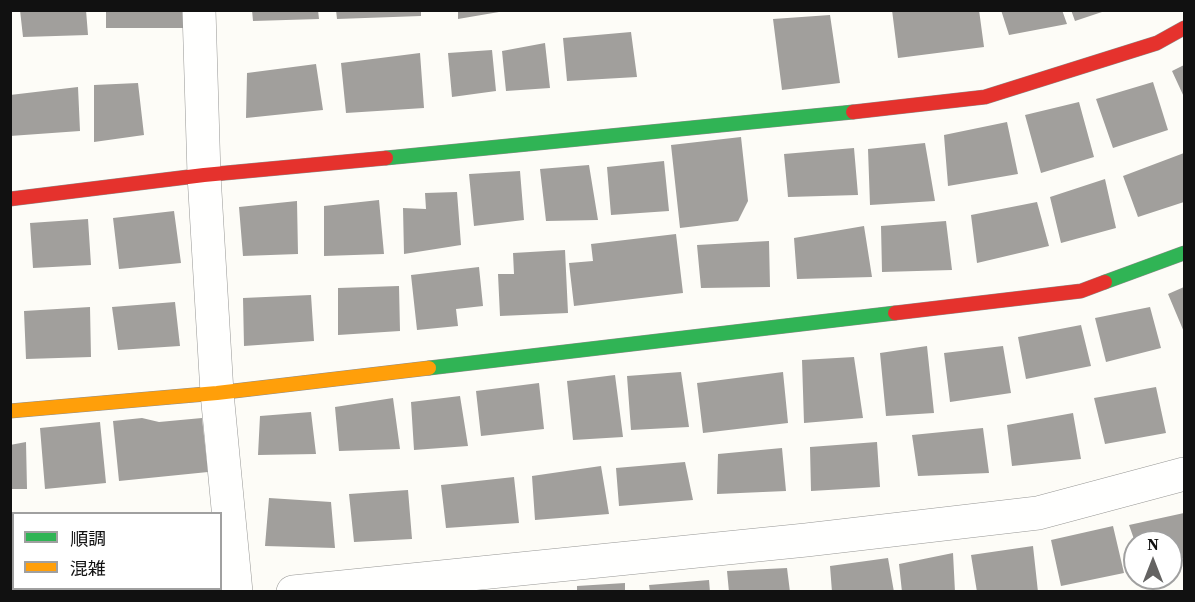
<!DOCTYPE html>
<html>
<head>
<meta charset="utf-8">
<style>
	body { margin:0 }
	#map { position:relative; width:1195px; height:602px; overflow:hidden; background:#fdfcf7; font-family:"Source Serif 4","Noto Sans JP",serif }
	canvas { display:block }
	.frame { position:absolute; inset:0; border:12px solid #111; pointer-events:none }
	.legend { position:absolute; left:12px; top:512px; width:210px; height:78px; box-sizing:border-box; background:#fff; border:2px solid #a0a0a0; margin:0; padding:8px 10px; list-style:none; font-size:18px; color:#111 }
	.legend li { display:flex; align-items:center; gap:12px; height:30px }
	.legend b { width:30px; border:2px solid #a0a0a0 }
	.north { position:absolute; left:1123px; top:530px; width:60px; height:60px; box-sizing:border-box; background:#fff; border:2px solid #a0a0a0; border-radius:50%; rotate:0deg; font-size:16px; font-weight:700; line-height:24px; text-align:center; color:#111 }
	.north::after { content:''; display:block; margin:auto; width:21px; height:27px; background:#646362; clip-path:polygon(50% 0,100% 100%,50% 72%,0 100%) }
</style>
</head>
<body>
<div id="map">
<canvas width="1195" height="602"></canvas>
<div class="frame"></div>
<ul class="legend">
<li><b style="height:8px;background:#30b455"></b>順調</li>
<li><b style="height:8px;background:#ff9f0a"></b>混雑</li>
</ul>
<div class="north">N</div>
</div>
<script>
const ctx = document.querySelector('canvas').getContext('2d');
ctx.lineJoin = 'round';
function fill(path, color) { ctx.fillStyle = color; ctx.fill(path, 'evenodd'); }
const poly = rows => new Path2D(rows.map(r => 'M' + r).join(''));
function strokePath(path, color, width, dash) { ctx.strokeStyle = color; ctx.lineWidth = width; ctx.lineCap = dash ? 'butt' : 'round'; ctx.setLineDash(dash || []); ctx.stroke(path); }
const building = poly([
	[20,10,86,10,88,35,23,37],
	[106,10,187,10,188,28,106,28],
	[252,10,318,10,319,19,253,21],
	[336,10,421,10,421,16,337,19],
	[458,10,498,10,499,12,458,19],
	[892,10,979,10,984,47,898,58],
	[1001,10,1062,10,1067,24,1009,35],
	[1071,10,1105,10,1105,11,1075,21],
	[830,15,840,83,782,90,773,19],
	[631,32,637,77,567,81,563,38],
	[545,43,550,88,506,91,502,51],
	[492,50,496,91,452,97,448,53],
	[420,53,424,108,346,113,341,63],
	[316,64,323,110,246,118,247,73],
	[1184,65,1184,97,1172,71],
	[1153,82,1168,130,1113,148,1096,99],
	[138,83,144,135,94,142,94,85],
	[78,87,80,131,10,136,10,95],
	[1079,102,1094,157,1041,173,1025,115],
	[1007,122,1018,174,948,186,944,135],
	[741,137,748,201,738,221,680,228,671,145],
	[925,143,935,201,870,205,868,149],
	[854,148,858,195,788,197,784,154],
	[1184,153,1184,202,1138,217,1123,176],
	[664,161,669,211,611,215,607,167],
	[589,165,598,220,546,221,540,169],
	[520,171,524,220,474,226,469,174],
	[1105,179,1116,228,1061,243,1050,197],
	[457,192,461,245,404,254,403,208,426,209,425,193],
	[379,200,384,254,324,256,324,206],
	[297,201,298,254,243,256,239,207],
	[1037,202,1049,246,977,263,971,215],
	[174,211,181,263,119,269,113,218],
	[88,219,91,265,33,268,30,223],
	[946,221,952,270,882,272,881,226],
	[864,226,872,277,797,279,794,238],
	[676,234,683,293,574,306,569,263,593,261,591,244],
	[769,241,770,287,701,288,697,245],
	[565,250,568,313,500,316,498,274,514,274,513,253],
	[479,267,483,306,456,309,458,326,417,330,411,275],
	[399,286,400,331,338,335,338,288],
	[1184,287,1184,332,1168,294],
	[311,295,314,341,244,346,243,298],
	[175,302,180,346,118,350,112,307],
	[90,307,91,357,26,359,24,311],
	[1150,307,1161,348,1106,362,1095,318],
	[1081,325,1091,366,1026,379,1018,337],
	[927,346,934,413,886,416,880,353],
	[1003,346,1011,393,950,402,944,353],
	[854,357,863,418,804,423,802,360],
	[681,372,689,427,631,430,627,376],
	[783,372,788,423,703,433,697,383],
	[615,375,623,437,573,440,567,381],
	[539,383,544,429,481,436,476,391],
	[1156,387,1166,433,1105,444,1094,398],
	[460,396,468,446,414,450,411,402],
	[393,398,400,449,339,451,335,407],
	[311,412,316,454,258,455,260,416],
	[1073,413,1081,459,1012,466,1007,425],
	[142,418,159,422,202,418,208,472,119,481,113,421],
	[100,422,106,483,45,489,40,428],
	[983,428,989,473,918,476,912,435],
	[26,442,27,489,10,489,10,445],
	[877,442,880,487,811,491,810,447],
	[782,448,786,491,717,494,718,454],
	[685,462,693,500,619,506,616,468],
	[601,466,609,514,535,520,532,476],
	[514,477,519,523,446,528,441,485],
	[408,490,412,539,354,542,349,494],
	[269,498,331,502,335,548,265,546],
	[1184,513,1184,558,1171,560,1171,542,1135,542,1129,525],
	[1113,526,1124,573,1061,586,1051,540],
	[1033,546,1038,592,977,592,971,555],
	[953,553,955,592,902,592,899,564],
	[888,558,894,592,832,592,830,566],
	[787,568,790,592,729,592,727,571],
	[709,580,710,592,650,592,649,585],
	[625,583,625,592,577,592,577,586]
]);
const street = poly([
	[199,10,204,175,217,393,236,592],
	[293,592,806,540,1038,513,1184,474]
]);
const fast = poly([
	[386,158,853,112],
	[1105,282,1184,253],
	[429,368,895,313]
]);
const slow = poly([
	[10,411,217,393,429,368]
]);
const jam = poly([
	[853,112,985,97,1157,43,1184,28],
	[10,199,204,175,386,158],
	[895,313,1081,291,1105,282]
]);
fill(building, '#a19f9c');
strokePath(street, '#979795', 34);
strokePath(fast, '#8e8d8b', 15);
strokePath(slow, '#8e8d8b', 15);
strokePath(jam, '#8e8d8b', 15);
strokePath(street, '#fffffe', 33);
strokePath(fast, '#30b455', 14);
strokePath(slow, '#ff9f0a', 14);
strokePath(jam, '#e5322d', 14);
</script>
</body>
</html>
